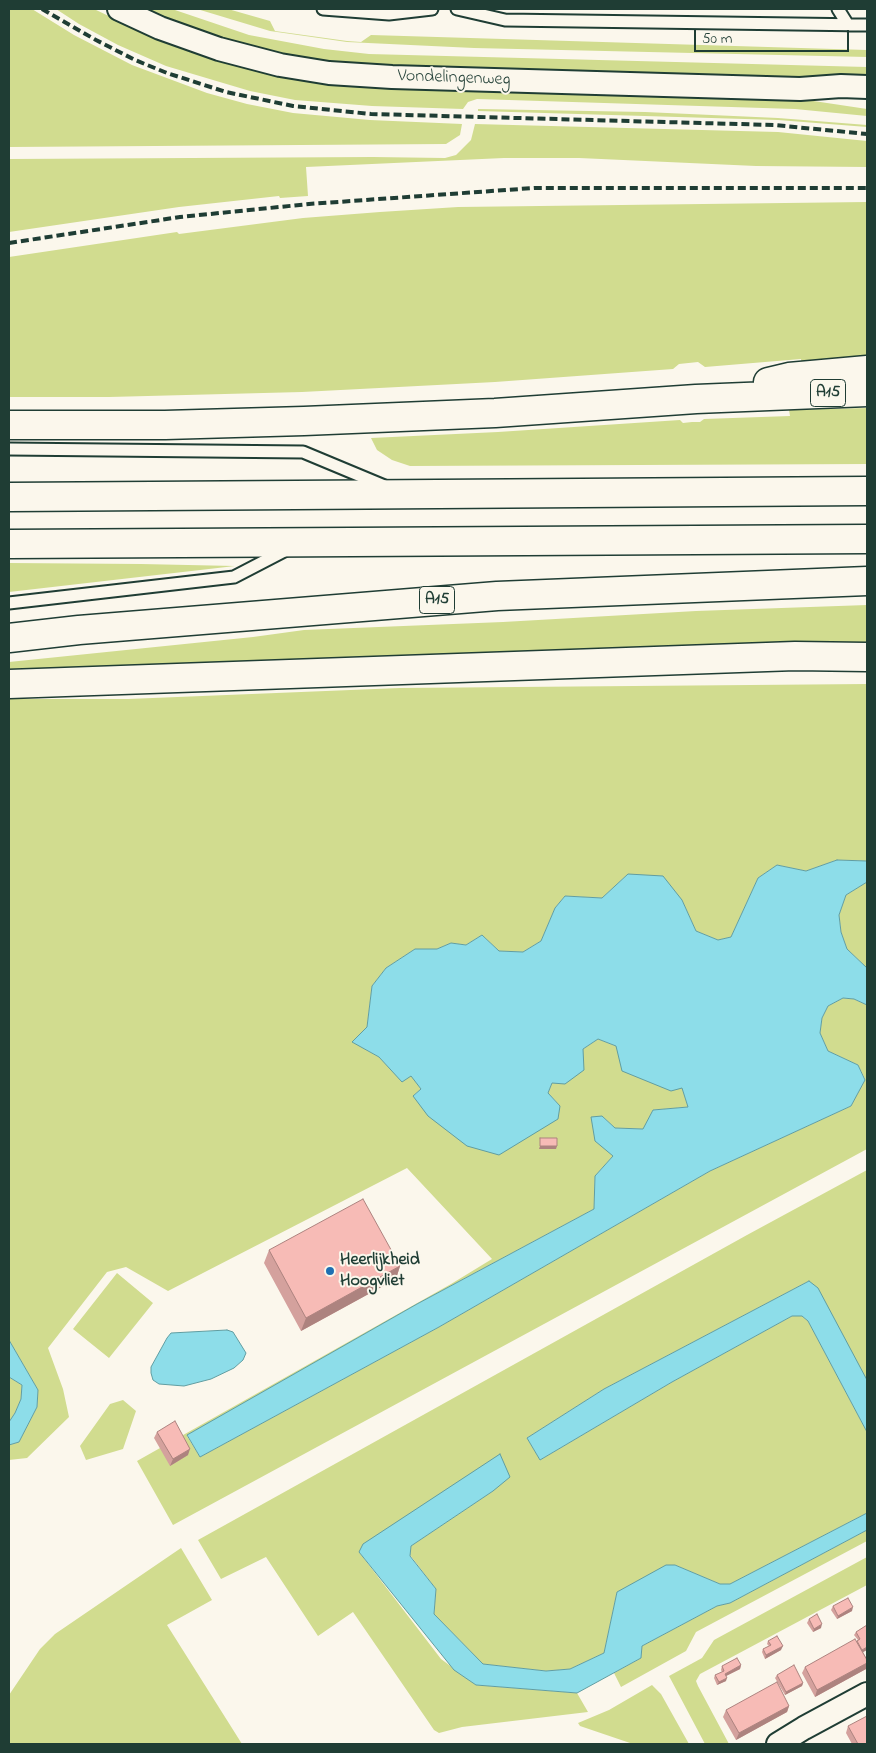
<!DOCTYPE html>
<html>
<head>
<meta charset="utf-8">
<style>
	body { margin:0 }
	#map { position:relative; width:876px; height:1753px; overflow:hidden; background:#fbf7ec; font-family:"Indie Flower",sans-serif }
	canvas { display:block }
	.frame { position:absolute; inset:0; border:10px solid #1f3d34; pointer-events:none }
	.scale { position:absolute; left:694px; top:30px; width:155px; height:22px; box-sizing:border-box; border:2px solid #1f3d34; border-top:0; padding-left:6px; font-size:15px; line-height:18px; white-space:nowrap; color:#1f3d34; -webkit-text-stroke:4px #fbf7ec; paint-order:stroke }
</style>
</head>
<body>
<div id="map">
<canvas width="876" height="1753"></canvas>
<div class="frame"></div>
<div class="scale">50 m</div>
</div>
<script>
const ctx = document.querySelector('canvas').getContext('2d');
ctx.lineJoin = 'round';
function fill(path, color) { ctx.fillStyle = color; ctx.fill(path, 'evenodd'); }
const poly = rows => new Path2D(rows.map(r => 'M' + r).join(''));
function strokePath(path, color, width, dash) { ctx.strokeStyle = color; ctx.lineWidth = width; ctx.lineCap = dash ? 'butt' : 'round'; ctx.setLineDash(dash || []); ctx.stroke(path); }
function label(font, color, halo, rows, align = 'center') {
  ctx.font = font + ' "Indie Flower",sans-serif'; ctx.lineWidth = 4; ctx.setLineDash([]); ctx.textBaseline = 'middle'; ctx.strokeStyle = halo; ctx.fillStyle = color; for (const [text, x, y, turn = 0] of rows) {
    ctx.save(); ctx.translate(x, y); ctx.rotate((+turn || 0) * Math.PI / 180); ctx.textAlign = isNaN(turn) ? turn : align; if (halo) ctx.strokeText(text, 0, 0); ctx.fillText(text, 0, 0); ctx.restore();
  }
}
const green = poly([
	[9,9,32,9,74,35,132,65,207,93,247,104,293,113,370,120,462,124,460,135,446,144,9,147],
	[56,9,94,9,155,38,204,56,253,70,318,83,384,88,807,100,867,109,867,116,795,109,477,99,468,102,463,109,372,106,295,100,250,91,166,66,118,45,79,24],
	[145,9,172,9,249,35,324,49,369,54,867,67,867,79,369,65,322,61,266,51,228,40,188,27],
	[197,9,228,9,270,21,275,31,347,41,361,42,371,35,867,50,867,57,474,48,347,42,270,31],
	[478,109,645,112,778,118,867,125,867,127,778,120,478,111],
	[475,124,778,132,867,141,867,167,756,166,579,158,504,158,306,167,308,196,280,198,279,196,179,207,9,232,9,159,373,157,445,158,456,155,471,140],
	[867,202,867,362,802,366,801,359,705,367,698,362,679,364,673,369,495,382,302,392,109,397,9,397,9,257,177,232,179,234,303,218,380,212,458,207],
	[867,408,867,464,410,466,392,460,377,450,371,438,498,432,680,420,683,423,692,422,700,422,704,419,790,416,789,410],
	[9,563,141,564,235,566,9,592],
	[867,605,867,647,9,672,9,662,253,637,304,630,503,622,696,611],
	[867,684,867,861,837,860,806,871,777,865,758,878,731,937,718,940,696,931,682,900,628,874,602,898,565,896,555,908,541,941,523,952,499,951,482,935,466,945,451,943,437,949,415,949,386,968,372,986,367,1027,353,1042,379,1057,402,1081,411,1075,421,1089,414,1095,560,1106,548,1093,552,1083,583,1049,598,1039,616,1046,682,1087,688,1107,653,1110,644,1129,615,1128,602,1116,613,1156,595,1176,594,1209,417,1304,187,1436,200,1457,439,1327,710,1171,851,1106,865,1079,858,1065,828,1051,820,1033,822,1018,828,1006,843,998,854,999,867,1005,867,1149,173,1525,137,1461,451,1284,492,1259,407,1168,168,1291,126,1267,107,1272,48,1348,63,1389,69,1417,27,1458,9,1460,9,1445,19,1442,37,1407,38,1390,9,1340,9,699,128,699,400,688],
	[867,882,867,968,847,949,841,932,839,915,846,895],
	[867,1170,867,1385,809,1281,604,1389,527,1438,540,1460,672,1382,792,1316,802,1316,808,1321,867,1432,867,1513,730,1584,720,1584,675,1565,617,1592,604,1653,570,1669,546,1671,483,1664,434,1614,436,1589,410,1555,411,1546,493,1491,359,1552,441,1659,476,1685,577,1693,588,1712,462,1727,439,1733,434,1730,353,1612,318,1636,266,1557,221,1579,198,1540,747,1235],
	[117,1273,153,1303,109,1358,73,1329],
	[9,1377,22,1385,21,1399,15,1413,9,1422],
	[123,1400,136,1411,123,1449,86,1460,80,1446,110,1404],
	[867,1530,867,1541,696,1632,686,1651,621,1687,614,1673,641,1658,642,1646,717,1606,730,1603],
	[181,1548,212,1600,167,1625,242,1744,9,1744,9,1695,40,1649,55,1634],
	[867,1557,867,1585,700,1674,696,1681,698,1686,729,1744,705,1744,669,1676,702,1658,714,1640],
	[652,1685,661,1694,689,1744,633,1744,580,1726,578,1723,609,1710]
]);
const water = poly([
	[837,860,867,861,867,882,846,895,839,915,841,932,847,949,867,968,867,1005,854,999,843,998,828,1006,822,1018,820,1033,828,1051,858,1065,865,1080,851,1106,710,1171,439,1327,200,1457,187,1435,417,1304,594,1209,595,1176,613,1156,595,1141,591,1117,602,1116,615,1128,643,1129,653,1110,688,1107,682,1088,671,1091,622,1071,616,1046,598,1039,583,1049,584,1070,565,1084,552,1083,548,1093,560,1106,558,1119,499,1155,467,1146,428,1116,413,1096,421,1089,411,1076,402,1082,379,1057,352,1042,367,1027,372,986,386,968,415,949,437,949,451,943,466,945,482,935,499,951,523,952,541,941,555,908,565,896,602,898,628,874,663,876,682,900,696,931,718,940,731,937,758,878,777,865,806,871,837,860],
	[809,1281,818,1288,867,1380,867,1432,808,1321,802,1316,792,1316,672,1382,540,1460,527,1438,604,1389,809,1281],
	[227,1330,233,1332,246,1353,243,1360,234,1368,211,1379,184,1386,159,1384,153,1380,151,1373,151,1367,167,1338,171,1333,227,1330],
	[9,1340,38,1390,37,1407,19,1442,9,1445,9,1422,15,1413,21,1399,22,1385,9,1377,9,1340],
	[500,1454,510,1477,493,1491,411,1546,410,1556,436,1589,434,1614,483,1664,546,1671,570,1669,604,1653,617,1592,666,1565,675,1565,720,1584,730,1584,867,1513,867,1530,730,1603,717,1606,642,1646,641,1658,577,1693,476,1685,454,1670,359,1552,363,1544,500,1454]
]);
const lane = poly([
	[323,9,389,14,432,9],
	[457,9,505,20,867,25],
	[838,9,848,25],
	[9,449,303,452,387,487],
	[9,603,234,577,286,550]
]);
const street = poly([
	[119,9,160,28,219,49,280,65,329,73,392,77,800,89,841,86,867,87],
	[778,1744,804,1728,867,1694]
]);
const highway = poly([
	[768,382,789,377,867,370],
	[9,425,165,425,304,421,495,413,696,399,867,392],
	[9,497,867,491],
	[9,544,867,539],
	[9,638,79,630,497,596,867,581],
	[9,684,795,656,867,657]
]);
const rail = poly([
	[42,9,96,40,135,60,167,73,226,92,293,106,371,114,774,125,867,134],
	[9,243,180,217,309,204,534,188,867,188]
]);
const wall = poly([
	[269,1250,400,1266,396,1279,301,1331,264,1263],
	[157,1432,188,1455,170,1466,154,1438],
	[833,1606,852,1611,837,1619,831,1610],
	[809,1619,821,1628,813,1632,807,1623],
	[867,1625,863,1652,867,1660,867,1666,866,1669,815,1697,802,1673,805,1667,858,1640,854,1635,856,1632],
	[768,1641,781,1650,765,1659,762,1652,763,1649,769,1646,767,1644],
	[741,1665,740,1669,726,1676,726,1681,717,1685,714,1678,715,1675,722,1672,721,1670,722,1666],
	[777,1675,803,1683,802,1686,785,1695,775,1678],
	[789,1706,787,1712,736,1740,723,1717,726,1710],
	[848,1726,867,1744,852,1744,846,1733]
]);
const shadedWall = poly([
	[540,1146,557,1146,556,1149,539,1149],
	[400,1266,396,1279,301,1331,306,1318],
	[190,1449,188,1455,170,1466,173,1459],
	[853,1607,852,1611,837,1619,838,1616],
	[822,1624,821,1628,813,1632,814,1629],
	[783,1646,781,1650,765,1659,766,1655],
	[867,1647,867,1650,858,1655,859,1652],
	[867,1663,866,1669,815,1697,817,1690],
	[741,1665,740,1669,724,1677,725,1674],
	[727,1678,726,1681,717,1685,719,1682],
	[803,1683,802,1686,785,1695,786,1692],
	[789,1706,787,1712,736,1740,739,1733]
]);
const building = poly([
	[540,1138,557,1138,557,1146,540,1146,540,1138],
	[363,1199,400,1266,306,1318,269,1250,363,1199],
	[175,1421,190,1449,173,1459,157,1432,175,1421],
	[848,1598,853,1607,838,1616,833,1606,848,1598],
	[817,1614,822,1624,814,1629,809,1619,817,1614],
	[867,1625,867,1647,862,1650,857,1641,860,1639,856,1632,867,1625],
	[777,1636,783,1646,766,1655,763,1649,771,1645,768,1641,777,1636],
	[855,1639,867,1660,867,1663,817,1690,805,1667,855,1639],
	[737,1658,741,1665,725,1674,727,1678,719,1682,715,1675,724,1671,722,1666,737,1658],
	[794,1665,803,1683,786,1692,777,1675,794,1665],
	[777,1682,789,1706,739,1733,726,1710,777,1682],
	[867,1716,867,1744,858,1744,848,1726,867,1716]
]);
const markers = [
	[330,1271,5,"#1f6fb2"]
];
const shields = [
	[828,393,35],
	[437,600,35]
];
const shieldNames = [
	["A15",828,393],
	["A15",437,600]
];
const streetNames = [
	["Vondelingenweg",454,79,2]
];
const poiNames = [
	["Heerlijkheid",340,1261],
	["Hoogvliet",340,1282]
];
fill(green, '#d1dc8f');
fill(water, '#8ddde9');
strokePath(water, '#619da1', 1);
strokePath(lane, '#1f3d34', 15);
strokePath(street, '#1f3d34', 26);
strokePath(highway, '#1f3d34', 31);
strokePath(lane, '#fbf7ec', 11);
strokePath(street, '#fbf7ec', 22);
strokePath(highway, '#fbf7ec', 28);
strokePath(rail, '#1f3d34', 4, [8, 4]);
fill(wall, '#d4a19d');
fill(shadedWall, '#ad837f');
fill(building, '#f7bbb6');
strokePath(building, '#ad837f', 1);
for (const [x, y, r, color] of markers) { const dot = new Path2D(); dot.arc(x, y, r, 0, 2 * Math.PI); ctx.fillStyle = color; ctx.fill(dot); strokePath(dot, '#fbf7ec', 2); }
for (const [x, y, w] of shields) { const box = new Path2D(); box.roundRect(x - w / 2, y - 13.5, w, 27, 4); ctx.fillStyle = '#fbf7ec'; ctx.fill(box); strokePath(box, '#1f3d34', 1); }
label('bold 16px', '#1f3d34', null, shieldNames);
label('18px', '#1f3d34', '#fbf7ec', streetNames);
label('bold 18px', '#1f3d34', '#fbf7ec', poiNames, 'left');
</script>
</body>
</html>
